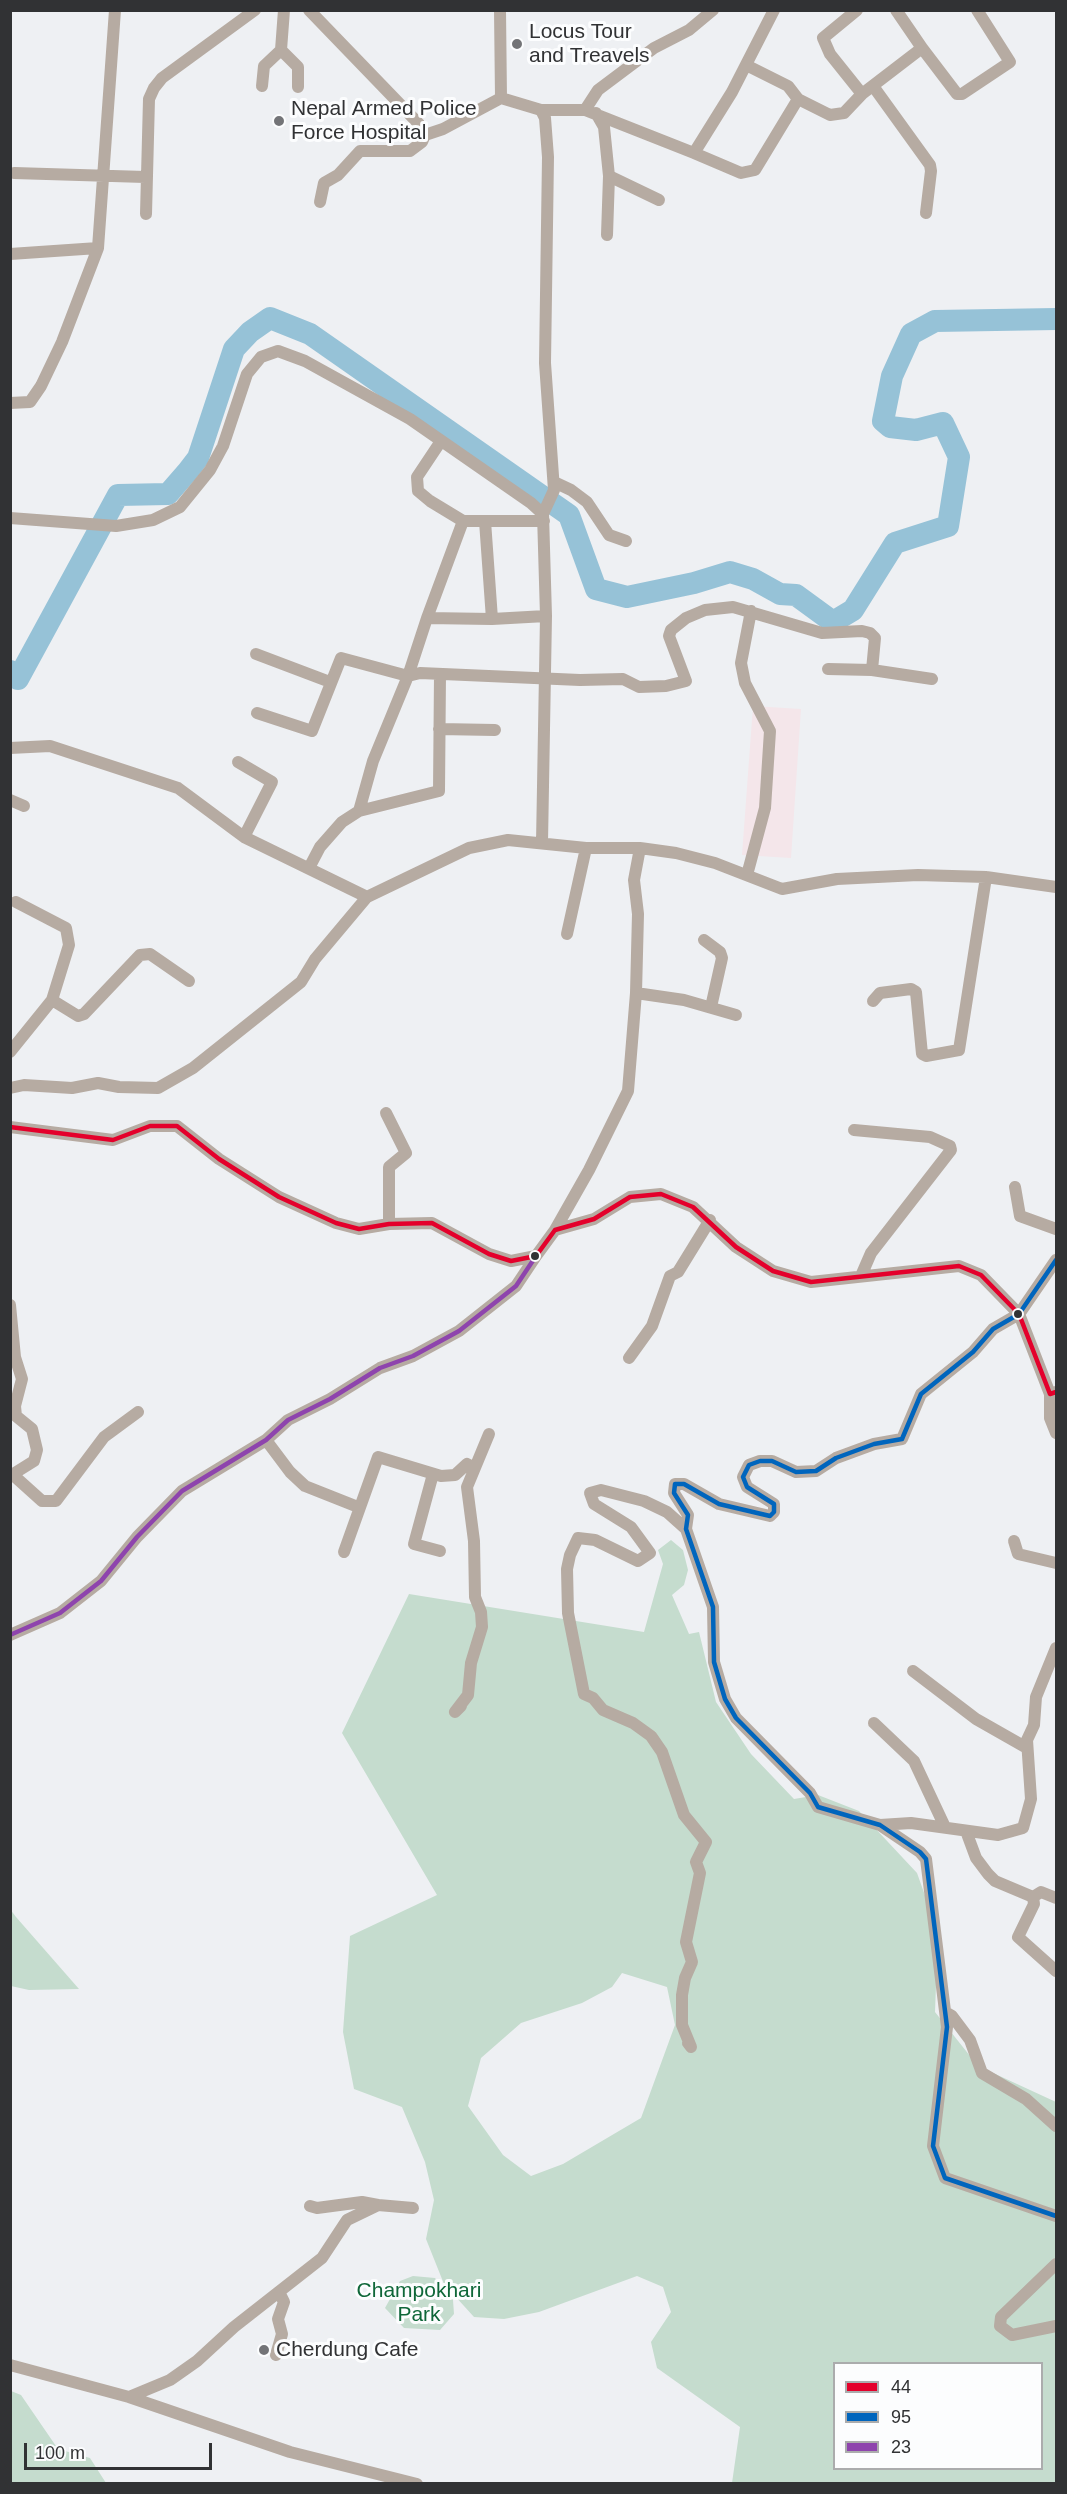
<!DOCTYPE html>
<html>
<head>
<meta charset="utf-8">
<style>
	body { margin:0 }
	#map { position:relative; width:1067px; height:2494px; overflow:hidden; background:#eef0f3; font-family:Helvetica,sans-serif }
	canvas { display:block }
	.frame { position:absolute; inset:0; border:12px solid #313234; pointer-events:none }
	.legend { position:absolute; left:833px; top:2362px; width:210px; height:108px; box-sizing:border-box; background:#fcfdfe; border:2px solid #abacad; margin:0; padding:8px 10px; list-style:none; font-size:18px; color:#313234 }
	.legend li { display:flex; align-items:center; gap:12px; height:30px }
	.legend b { width:30px; border:2px solid #abacad }
	.scale { position:absolute; left:24px; top:2443px; width:188px; height:27px; box-sizing:border-box; border:3px solid #313234; border-top:0; padding-left:8px; font-size:18px; line-height:21px; white-space:nowrap; color:#313234; -webkit-text-stroke:4px #fcfdfe; paint-order:stroke }
</style>
</head>
<body>
<div id="map">
<canvas width="1067" height="2494"></canvas>
<div class="frame"></div>
<ul class="legend">
<li><b style="height:8px;background:#e4002b"></b>44</li>
<li><b style="height:8px;background:#0065bd"></b>95</li>
<li><b style="height:8px;background:#8e44ad"></b>23</li>
</ul>
<div class="scale">100 m</div>
</div>
<script>
const ctx = document.querySelector('canvas').getContext('2d');
ctx.lineJoin = 'round';
function fill(path, color) { ctx.fillStyle = color; ctx.fill(path, 'evenodd'); }
const poly = rows => new Path2D(rows.map(r => 'M' + r).join(''));
function strokePath(path, color, width, dash) { ctx.strokeStyle = color; ctx.lineWidth = width; ctx.lineCap = dash ? 'butt' : 'round'; ctx.setLineDash(dash || []); ctx.stroke(path); }
function label(font, color, halo, rows, align = 'center') {
  ctx.font = font + ' Helvetica,sans-serif'; ctx.lineWidth = 6; ctx.setLineDash([]); ctx.textBaseline = 'middle'; ctx.strokeStyle = halo; ctx.fillStyle = color; for (const [text, x, y, turn = 0] of rows) {
    ctx.save(); ctx.translate(x, y); ctx.rotate((+turn || 0) * Math.PI / 180); ctx.textAlign = isNaN(turn) ? turn : align; if (halo) ctx.strokeText(text, 0, 0); ctx.fillText(text, 0, 0); ctx.restore();
  }
}
const industrial = poly([
	[753,706,801,709,791,858,742,855]
]);
const green = poly([
	[671,1540,683,1550,688,1570,684,1585,672,1595,689,1634,699,1632,716,1702,751,1754,794,1799,818,1795,859,1811,917,1873,938,1932,935,2012,978,2066,1056,2102,1056,2483,732,2483,740,2427,657,2368,651,2342,671,2312,663,2287,637,2276,539,2312,504,2319,474,2317,444,2284,426,2239,434,2200,425,2162,402,2107,354,2089,343,2032,350,1936,437,1895,342,1733,409,1594,644,1632,663,1564,658,1550],
	[622,1973,667,1987,675,2025,641,2118,563,2164,531,2176,503,2155,468,2106,481,2058,521,2023,582,2003,612,1987],
	[834,2364,1042,2364,1042,2468,834,2468],
	[10,1909,16,1917,79,1989,29,1990,11,1986],
	[413,2276,435,2278,453,2300,454,2314,440,2330,404,2328,385,2308,400,2281],
	[11,2391,21,2395,58,2449,90,2458,106,2483,11,2483]
]);
const river = poly([
	[10,671,18,679,118,495,168,494,188,471,198,458,234,349,250,332,270,318,310,334,569,515,596,589,627,597,694,583,730,572,753,579,780,594,796,595,833,622,853,610,895,543,948,526,959,457,943,423,916,430,890,427,883,421,892,376,911,334,935,321,1056,319]
]);
const minor = poly([
	[309,10,419,124,425,135,422,142,410,151,360,151,338,175,324,183,320,202],
	[500,10,501,98,541,110,545,118,548,157,545,363,554,490,543,514,546,616,542,843],
	[857,10,823,38,830,54,862,94],
	[896,10,922,48],
	[281,50,298,67,298,87],
	[746,65,788,86,798,99,830,115,844,113,862,94,922,48,957,94,962,94,1010,62,977,10],
	[262,86,264,66,281,50,284,10],
	[873,86,930,165,931,171,926,213],
	[541,110,585,110,598,90,654,48,689,30,713,10],
	[585,110,694,153,732,92,774,10],
	[596,113,604,127,609,176,659,200],
	[425,135,443,129,501,98],
	[694,153,741,173,755,170,798,99],
	[14,173,145,177],
	[146,214,149,99,154,88,162,78,255,10],
	[607,235,609,176],
	[10,254,98,248],
	[10,403,30,402,41,386,62,342,98,248,115,10],
	[441,441,417,477,418,491,430,501,463,521,544,521],
	[554,482,571,490,587,502,609,535,626,541],
	[10,518,116,526,153,520,180,507,210,470,223,446,247,374,261,357,278,351,305,361,410,419,531,503,543,514],
	[463,521,427,618,492,619,546,616],
	[485,521,492,619],
	[427,618,408,676,420,673,580,680,623,679,639,687,666,686,686,681,669,636,671,630,686,618,705,610,733,607,822,633,862,631,870,633,875,638,872,670],
	[256,654,330,682],
	[828,669,872,670,932,679],
	[257,713,312,731,341,658,408,676,373,761,359,811,342,822,320,847,309,868],
	[439,729,495,730],
	[10,748,50,746,178,788,244,837,367,897],
	[238,762,272,782,244,837],
	[10,800,24,806],
	[359,811,439,791,440,674],
	[747,875,765,808,770,731,745,683,741,663,751,611],
	[567,934,586,848],
	[704,940,720,952,722,958,711,1007],
	[636,993,684,1000,736,1015],
	[52,1000,78,1016,84,1014,140,955,150,954,189,981],
	[873,1001,880,993,911,989,916,992,922,1054,926,1056,959,1050,986,877],
	[10,1052,52,1000,69,945,66,928,16,902],
	[10,1088,24,1085,72,1088,98,1083,119,1087,158,1088,193,1068,301,982,315,959,367,897,469,848,508,840,586,848,640,848,676,853,715,863,782,889,837,879,918,875,986,877,1056,887],
	[386,1113,406,1153,389,1167,389,1224],
	[10,1127,113,1140,150,1126,177,1126,219,1159,279,1197,336,1223,359,1229,389,1224,432,1223,489,1254,511,1261,536,1256,555,1230,594,1219,630,1197,661,1194,693,1207,736,1247,773,1271,811,1282,959,1266,981,1275,1019,1314,1050,1394,1056,1392],
	[854,1130,930,1137,950,1146,951,1150,871,1253,861,1276],
	[1015,1187,1020,1216,1056,1229],
	[555,1230,589,1170,628,1091,636,993,638,914,634,880,640,848],
	[1056,1260,1019,1314,993,1329,973,1352,921,1394,902,1439,874,1444,836,1458,816,1471,796,1472,772,1461,760,1461,749,1465,743,1477,747,1487,774,1504,774,1512,770,1516,719,1504,684,1484,675,1484,674,1493,688,1515,686,1529,713,1607,714,1662,725,1699,736,1718,810,1793,818,1807,880,1825,920,1852,926,1859,947,2027,933,2146,945,2178,1056,2216],
	[10,1305,15,1357,22,1379,15,1406,16,1416,32,1429,37,1450,34,1461,10,1476],
	[629,1358,652,1326,670,1276,678,1272,710,1220],
	[1050,1394,1050,1418,1056,1433],
	[266,1440,290,1472,305,1486,358,1507],
	[12,1474,42,1501,56,1501,104,1437,138,1412],
	[433,1474,414,1544,440,1551],
	[686,1529,667,1512,644,1501,601,1490,590,1493,594,1504,631,1527,650,1553,638,1561,595,1540,578,1538,570,1555,567,1569,568,1613,584,1694,593,1698,603,1710,633,1723,651,1736,662,1752,684,1815,706,1842,696,1862,700,1873,686,1942,692,1962,685,1978,682,1995,682,2025,691,2047,688,2043],
	[1014,1541,1018,1554,1056,1563],
	[344,1552,378,1457,441,1476,455,1475,467,1464,474,1468],
	[10,1635,60,1613,101,1581,137,1537,182,1491,266,1440,288,1420,330,1399,380,1368,413,1356,459,1331,516,1286,536,1256],
	[913,1671,976,1719,1027,1748],
	[461,1706,455,1712,468,1695,471,1663,482,1627,481,1612,475,1597,474,1541,467,1487,489,1434],
	[874,1723,914,1761,945,1827],
	[880,1825,911,1823,998,1835,1023,1828,1031,1799,1027,1740,1034,1725,1036,1697,1056,1648],
	[966,1831,976,1858,988,1874,995,1881,1033,1897,1034,1904,1018,1937,1056,1971],
	[1033,1897,1041,1892,1056,1898],
	[945,2012,952,2016,970,2040,982,2073,1026,2099,1056,2126],
	[310,2206,317,2208,362,2202,378,2205],
	[1056,2264,1001,2317,1000,2326,1012,2335,1056,2326],
	[276,2355,282,2334,278,2319,284,2302,279,2292],
	[10,2365,129,2397,290,2452,417,2484],
	[129,2397,170,2380,197,2361,234,2327,322,2258,347,2220,378,2205,413,2208]
]);
const bus1 = poly([
	[10,1127,113,1140,150,1126,177,1126,219,1159,279,1197,336,1223,359,1229,389,1224,432,1223,489,1254,511,1261,536,1256,555,1230,594,1219,630,1197,661,1194,693,1207,736,1247,773,1271,811,1282,959,1266,981,1275,1019,1314,1050,1394,1056,1392]
]);
const bus2 = poly([
	[1056,1260,1019,1314,993,1329,973,1352,921,1394,902,1439,874,1444,836,1458,816,1471,796,1472,772,1461,760,1461,749,1465,743,1477,747,1487,774,1504,774,1512,770,1516,719,1504,684,1484,675,1484,674,1493,688,1515,686,1529,713,1607,714,1662,725,1699,736,1718,810,1793,818,1807,880,1825,920,1852,926,1859,947,2027,933,2146,945,2178,1056,2216]
]);
const bus3 = poly([
	[10,1635,60,1613,101,1581,137,1537,182,1491,266,1440,288,1420,330,1399,380,1368,413,1356,459,1331,516,1286,536,1256]
]);
const markers = [
	[517,44,6,"#737477"],
	[279,121,6,"#737477"],
	[535,1256,5,"#313234"],
	[1018,1314,5,"#313234"],
	[264,2350,6,"#737477"]
];
const poiNames = [
	["Locus Tour",529,32],
	["and Treavels",529,56],
	["Nepal Armed Police",291,109],
	["Force Hospital",291,133],
	["Cherdung Cafe",276,2350]
];
const parkNames = [
	["Champokhari",419,2291],
	["Park",419,2315]
];
fill(industrial, '#f4e6ea');
fill(green, '#c5dcce');
strokePath(river, '#96c2d7', 22);
strokePath(minor, '#b6aba2', 12);
strokePath(bus1, '#e4002b', 4.5);
strokePath(bus2, '#0065bd', 4.5);
strokePath(bus3, '#8e44ad', 4.5);
for (const [x, y, r, color] of markers) { const dot = new Path2D(); dot.arc(x, y, r, 0, 2 * Math.PI); ctx.fillStyle = color; ctx.fill(dot); strokePath(dot, '#fcfdfe', 2); }
label('21px', '#313234', '#fcfdfe', poiNames, 'left');
label('21px', '#0f6739', '#fcfdfe', parkNames);
</script>
</body>
</html>
